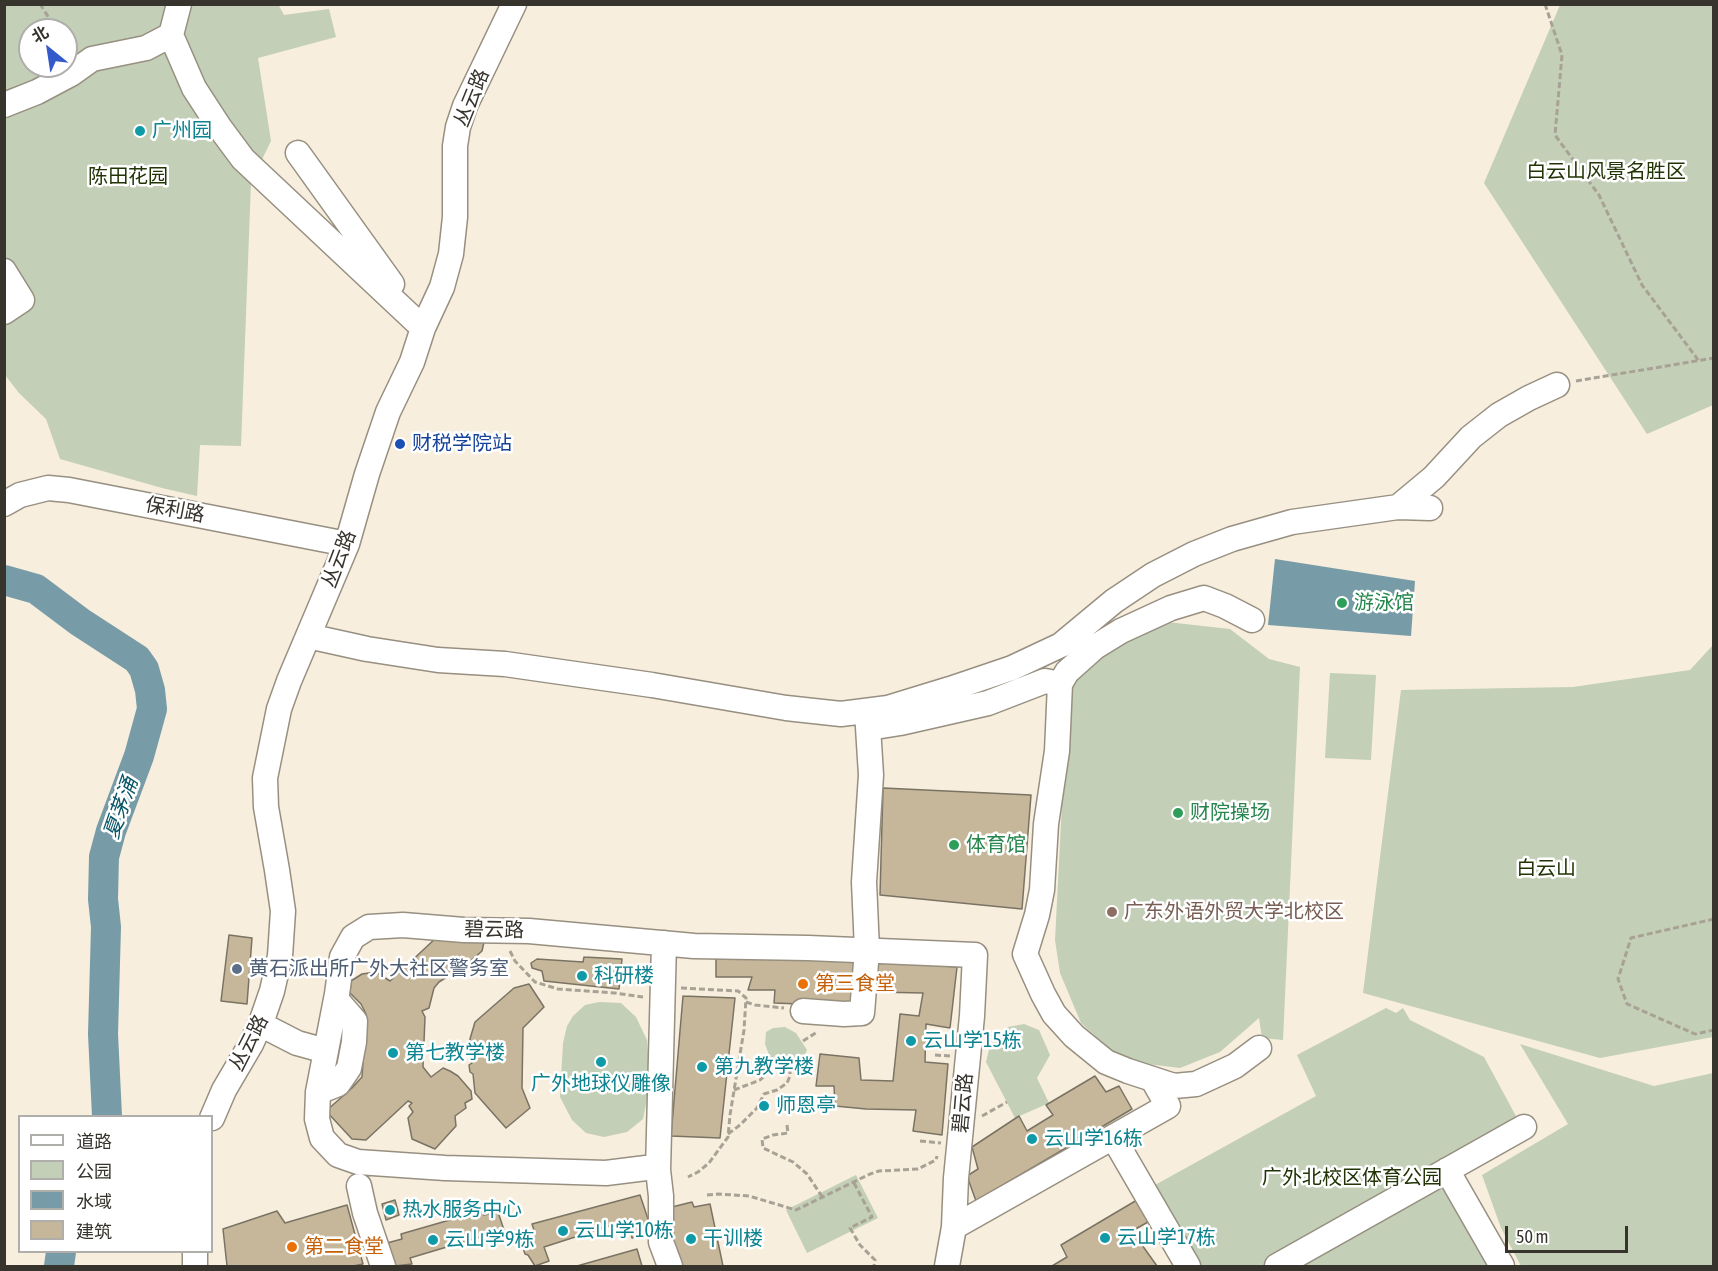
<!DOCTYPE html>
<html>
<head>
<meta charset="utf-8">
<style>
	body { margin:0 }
	#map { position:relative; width:1718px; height:1271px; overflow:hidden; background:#f7eede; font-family:"Asap Condensed","Noto Sans SC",sans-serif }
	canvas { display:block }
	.frame { position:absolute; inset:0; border:6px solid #37342e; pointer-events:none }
	.legend { position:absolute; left:18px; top:1115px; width:195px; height:138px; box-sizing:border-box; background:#fff; border:2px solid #afaeab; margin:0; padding:8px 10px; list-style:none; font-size:18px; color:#37342e }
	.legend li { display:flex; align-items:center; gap:12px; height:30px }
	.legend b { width:30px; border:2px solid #afaeab }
	.north { position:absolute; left:18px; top:18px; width:60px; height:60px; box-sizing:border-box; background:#fff; border:2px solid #afaeab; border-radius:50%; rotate:330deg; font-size:16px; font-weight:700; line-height:24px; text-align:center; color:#37342e }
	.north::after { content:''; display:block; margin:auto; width:21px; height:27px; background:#3459ca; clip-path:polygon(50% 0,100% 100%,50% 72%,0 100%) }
	.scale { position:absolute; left:1505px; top:1226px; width:123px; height:27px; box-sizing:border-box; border:3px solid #37342e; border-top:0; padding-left:8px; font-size:18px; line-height:21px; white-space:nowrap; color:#37342e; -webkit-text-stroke:4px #fff; paint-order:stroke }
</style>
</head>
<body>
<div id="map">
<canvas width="1718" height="1271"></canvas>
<div class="frame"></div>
<ul class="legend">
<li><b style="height:8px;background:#fff"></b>道路</li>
<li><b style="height:16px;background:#c3cfb7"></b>公园</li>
<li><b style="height:16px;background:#789ca7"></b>水域</li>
<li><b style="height:16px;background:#c6b79a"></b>建筑</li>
</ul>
<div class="north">北</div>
<div class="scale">50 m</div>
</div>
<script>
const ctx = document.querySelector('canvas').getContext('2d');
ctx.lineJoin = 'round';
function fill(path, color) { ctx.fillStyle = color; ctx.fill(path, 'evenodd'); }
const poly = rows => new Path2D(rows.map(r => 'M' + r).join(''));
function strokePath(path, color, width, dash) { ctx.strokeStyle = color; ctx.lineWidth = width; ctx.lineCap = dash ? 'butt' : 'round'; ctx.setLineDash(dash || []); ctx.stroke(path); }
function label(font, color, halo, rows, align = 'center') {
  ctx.font = font + ' "Asap Condensed","Noto Sans SC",sans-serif'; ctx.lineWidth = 5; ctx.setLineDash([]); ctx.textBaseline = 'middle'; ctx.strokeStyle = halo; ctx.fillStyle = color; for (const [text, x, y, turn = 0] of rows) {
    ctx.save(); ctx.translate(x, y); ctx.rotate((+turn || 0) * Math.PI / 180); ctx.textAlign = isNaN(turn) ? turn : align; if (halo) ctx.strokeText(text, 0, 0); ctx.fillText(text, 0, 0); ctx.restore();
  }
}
const green = poly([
	[278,4,284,15,329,9,336,37,258,58,271,141,251,182,241,446,200,445,197,496,162,488,60,459,46,419,19,393,5,375,4,5],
	[30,30,66,30,66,66,30,66],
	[1560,5,1713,5,1713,405,1647,434,1484,183],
	[1167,622,1230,629,1269,659,1300,667,1283,1040,1262,1038,1259,1018,1220,1052,1180,1068,1123,1061,1081,1023,1060,973,1055,940,1068,687,1117,643],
	[1713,645,1713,1037,1600,1058,1363,993,1401,690,1573,687,1690,670],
	[1330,673,1376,675,1371,760,1325,758],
	[599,1002,621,1003,636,1017,647,1040,649,1067,649,1089,643,1119,627,1132,604,1137,586,1133,572,1120,560,1097,563,1043,567,1026,573,1016,585,1005],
	[1386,1008,1396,1013,1403,1008,1410,1020,1484,1057,1517,1118,1442,1182,1488,1266,1198,1266,1155,1185,1316,1096,1297,1055],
	[1024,1024,1039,1030,1050,1055,1037,1078,1049,1103,1015,1118,986,1062,990,1045,1008,1027],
	[785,1027,796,1033,807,1050,803,1059,788,1066,781,1065,773,1062,769,1055,765,1044,766,1032,773,1028],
	[1520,1044,1654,1086,1713,1073,1713,1266,1521,1266,1501,1228,1482,1175,1568,1124],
	[856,1175,878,1218,807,1253,786,1210]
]);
const water = poly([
	[1275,559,1415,581,1411,636,1268,625]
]);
const river = poly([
	[4,580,36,589,80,622,137,659,144,669,150,690,152,709,139,756,111,831,104,857,103,899,106,927,103,1034,107,1116],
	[59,1266,61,1252]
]);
const building = poly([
	[883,788,1031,795,1022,909,880,895,883,788],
	[229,935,252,938,247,1004,221,1001,229,935],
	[437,937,484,942,482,951,466,965,456,967,456,971,439,982,434,988,429,1008,422,1011,425,1017,423,1067,431,1077,443,1068,450,1071,458,1076,471,1091,472,1099,465,1103,466,1108,455,1116,456,1126,435,1149,412,1139,408,1118,413,1112,409,1106,412,1103,408,1101,366,1140,352,1139,326,1111,352,1088,362,1077,366,1014,361,1004,350,993,351,981,362,974,376,972,390,981,437,937],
	[716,954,860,959,853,1006,774,1003,775,990,748,990,752,977,716,977,716,954],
	[584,957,622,959,619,989,544,981,542,971,532,968,531,963,537,959,583,962,584,957],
	[871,961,957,967,950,1028,926,1024,925,1062,948,1064,942,1135,913,1131,916,1110,866,1109,835,1106,834,1086,816,1086,820,1054,859,1058,861,1080,893,1081,900,1014,919,1016,923,993,874,992,871,961],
	[529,984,544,1007,523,1028,522,1088,530,1108,506,1128,475,1093,473,1074,470,1072,469,1065,472,1063,469,1059,471,1052,474,1050,472,1048,470,1039,475,1022,514,988,529,984],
	[683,996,735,998,720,1138,671,1136,683,996],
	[1095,1076,1106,1092,1119,1086,1132,1109,976,1201,967,1176,978,1169,972,1147,1019,1116,1027,1131,1053,1115,1046,1105,1095,1076],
	[640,1195,652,1231,632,1238,628,1220,544,1247,549,1261,535,1266,528,1255,525,1254,519,1235,534,1230,532,1224,640,1195],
	[395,1200,399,1215,386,1220,382,1204,395,1200],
	[1137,1200,1148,1222,1132,1231,1157,1266,1052,1266,1067,1257,1061,1245,1137,1200],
	[692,1202,694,1207,710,1204,723,1266,673,1266,656,1211,692,1202],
	[347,1205,363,1264,353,1266,227,1266,223,1229,277,1211,285,1223,347,1205],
	[481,1211,484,1215,498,1212,506,1236,488,1242,487,1235,410,1258,412,1264,395,1266,387,1243,402,1239,401,1234,481,1211],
	[637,1249,642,1266,577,1266,637,1249]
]);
const path = poly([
	[40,4,49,18,53,30],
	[1545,4,1562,55,1555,135,1599,195,1642,285,1699,361],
	[1576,381,1714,358],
	[1714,919,1631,938,1618,979,1627,1004,1695,1034,1714,1030],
	[510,951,515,961,535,982,558,989,615,993,643,997],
	[681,988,738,991,746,998,744,1030,730,1115,728,1137,709,1163,698,1172,688,1177],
	[746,1002,755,1005,784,1008],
	[803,1041,817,1032],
	[935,1055,950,1056],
	[734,1090,760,1080,769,1072,773,1062],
	[982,1116,1007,1102],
	[787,1125,788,1133,773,1135,762,1139,763,1148,793,1162,807,1174,823,1198],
	[728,1134,740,1125,757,1108,764,1094,777,1090,787,1083,790,1076,790,1064],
	[920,1141,941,1143],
	[854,1183,872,1217,850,1228,860,1245,875,1260,874,1266],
	[707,1195,718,1194,749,1196,796,1210,870,1174,879,1171,918,1169,936,1160,937,1156]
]);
const minor = poly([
	[171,35,194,88,220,128,243,159,423,328],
	[4,105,37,92,71,74,92,59,146,48,171,35,179,4],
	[298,153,392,284],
	[4,271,22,300,4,312],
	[4,504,20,495,48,488,69,490,347,544],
	[1398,507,1434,477,1471,437,1499,415,1529,398,1557,385],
	[1252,620,1225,606,1204,598,1171,608,1121,631,1095,647,1067,672,1060,684,1057,751,1046,824,1042,890,1037,915,1025,954,1043,994,1054,1014,1074,1036,1106,1062,1128,1071,1174,1086,1196,1084,1235,1066,1259,1048],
	[308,636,367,649,438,660,505,664,652,685,786,708,841,714,888,708,950,689,1012,668,1061,645,1114,601,1153,575,1194,554,1232,539,1292,522,1398,507,1430,508],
	[869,728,900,723,988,703,1045,681,1060,684],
	[803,1011,844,1014,862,1013,867,950,864,882,871,775,867,711],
	[260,1024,297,1043,326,1051],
	[318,1092,338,1084,349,1068,354,1042,355,1021,336,999],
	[212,1118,224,1090,251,1044,262,1020,272,991,280,956,283,911,277,870,266,807,265,778,279,709,289,681,347,544,367,474,388,412,412,362,423,328,442,287,451,254,455,217,455,146,458,127,465,106,514,4],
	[1113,1137,1188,1266],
	[658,1170,664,943],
	[1447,1170,1502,1266],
	[359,1186,365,1213,383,1266],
	[954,1227,1168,1106,1153,1080],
	[195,1266,195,1252],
	[670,1266,661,1242,661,1196,658,1170,646,1168,606,1173,445,1168,358,1162,338,1155,322,1138,317,1119,318,1092,337,994,342,957,353,937,369,927,403,925,464,930,529,931,694,946,808,948,975,955,972,1016,956,1178,954,1227,947,1266],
	[1277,1266,1524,1127]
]);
const markers = [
	[140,131,6,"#0f9aa8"],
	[400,444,6,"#1a4fb4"],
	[1342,603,6,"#2e9e5b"],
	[1178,813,6,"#2e9e5b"],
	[954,845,6,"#2e9e5b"],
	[1112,912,6,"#8d6e63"],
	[237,969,6,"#5c6f8a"],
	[582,976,6,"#0f9aa8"],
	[803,984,6,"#e8710a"],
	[911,1041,6,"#0f9aa8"],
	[393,1053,6,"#0f9aa8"],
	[601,1062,6,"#0f9aa8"],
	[702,1067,6,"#0f9aa8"],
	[764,1106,6,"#0f9aa8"],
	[1032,1139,6,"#0f9aa8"],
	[390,1210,6,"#0f9aa8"],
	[563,1231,6,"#0f9aa8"],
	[1105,1238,6,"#0f9aa8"],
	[691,1239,6,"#0f9aa8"],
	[433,1240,6,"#0f9aa8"],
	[292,1247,6,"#e8710a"]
];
const streetNames = [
	["丛云路",472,98,-68],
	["保利路",175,510,11],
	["丛云路",339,559,-69],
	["碧云路",494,930,1],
	["丛云路",249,1043,-63],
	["碧云路",963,1103,-85]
];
const cultureNames = [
	["广州园",152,131],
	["科研楼",594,976],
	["云山学15栋",923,1041],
	["第七教学楼",405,1053],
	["第九教学楼",714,1067],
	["广外地球仪雕像",601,1084,"center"],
	["师恩亭",776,1106],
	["云山学16栋",1044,1139],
	["热水服务中心",402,1210],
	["云山学10栋",575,1231],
	["云山学17栋",1117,1238],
	["干训楼",703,1239],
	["云山学9栋",445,1240]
];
const parkNames = [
	["白云山风景名胜区",1606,172],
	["陈田花园",128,177],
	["白云山",1546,869],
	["广外北校区体育公园",1352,1178]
];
const transitNames = [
	["财税学院站",412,444]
];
const leisureNames = [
	["游泳馆",1354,603],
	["财院操场",1190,813],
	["体育馆",966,845]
];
const educationNames = [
	["广东外语外贸大学北校区",1124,912]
];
const serviceNames = [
	["黄石派出所广外大社区警务室",249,969]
];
const foodNames = [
	["第三食堂",815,984],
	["第二食堂",304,1247]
];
const waterNames = [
	["夏茅涌",121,808,-71]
];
fill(green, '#c3cfb7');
fill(water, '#789ca7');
strokePath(river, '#789ca7', 30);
fill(building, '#c6b79a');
strokePath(building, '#7a7364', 1.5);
strokePath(minor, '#978f80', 27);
strokePath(path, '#a8a296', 3, [6, 3]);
strokePath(minor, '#fff', 24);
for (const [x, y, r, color] of markers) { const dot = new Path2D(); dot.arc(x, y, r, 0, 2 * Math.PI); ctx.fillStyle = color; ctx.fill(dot); strokePath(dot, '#fff', 2); }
label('20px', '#37342e', '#fff', streetNames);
label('20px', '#0d838f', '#fff', cultureNames, 'left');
label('20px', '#223406', '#fff', parkNames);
label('20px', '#164399', '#fff', transitNames, 'left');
label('20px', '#27864d', '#fff', leisureNames, 'left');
label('20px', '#785e54', '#fff', educationNames, 'left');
label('20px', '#4e5e75', '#fff', serviceNames, 'left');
label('20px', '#c56008', '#fff', foodNames, 'left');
label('italic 21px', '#085667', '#fff', waterNames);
</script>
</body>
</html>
